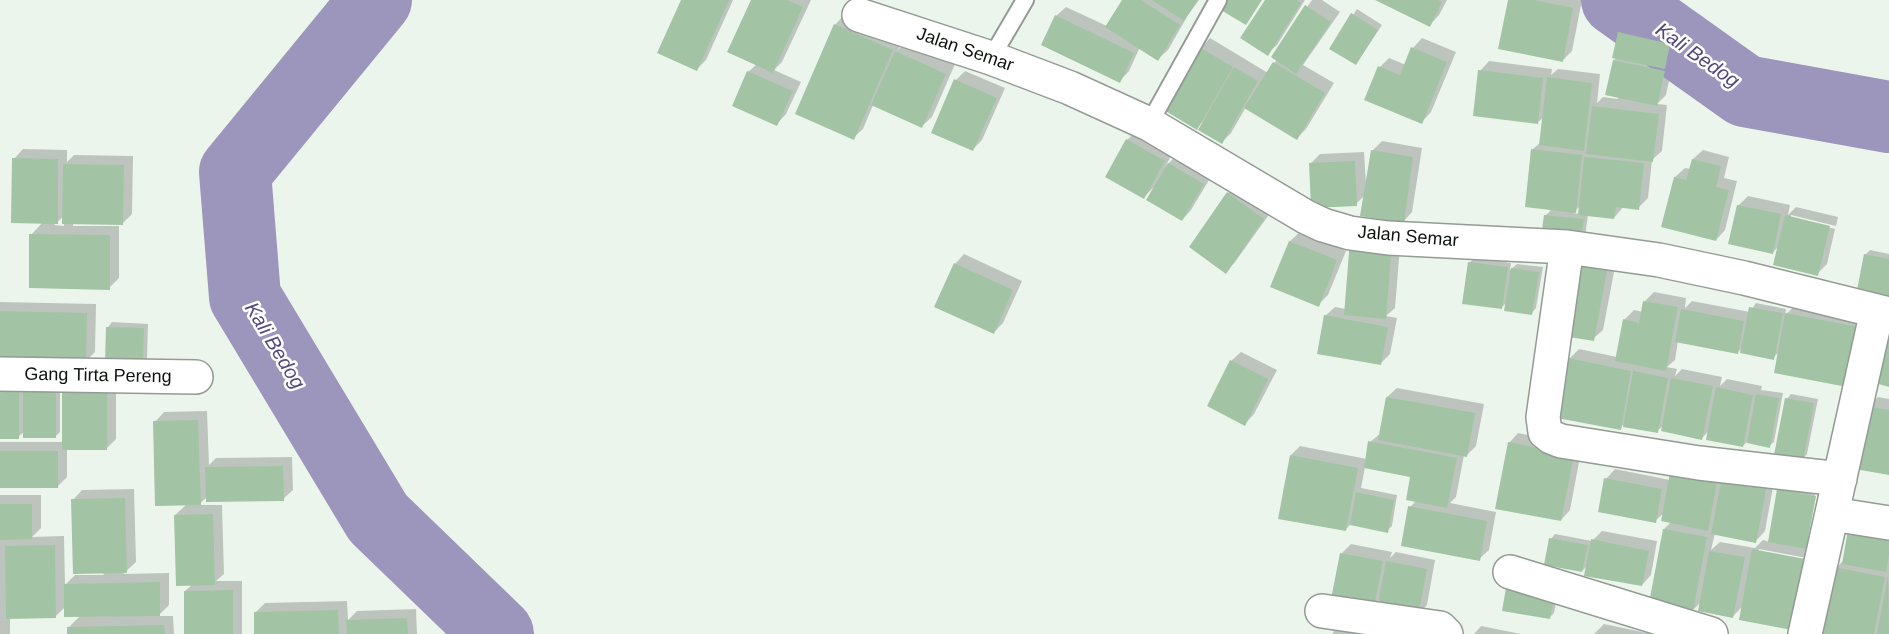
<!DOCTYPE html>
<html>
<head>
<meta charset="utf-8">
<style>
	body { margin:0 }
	canvas { display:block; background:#ecf5ec }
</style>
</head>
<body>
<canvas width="1889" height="634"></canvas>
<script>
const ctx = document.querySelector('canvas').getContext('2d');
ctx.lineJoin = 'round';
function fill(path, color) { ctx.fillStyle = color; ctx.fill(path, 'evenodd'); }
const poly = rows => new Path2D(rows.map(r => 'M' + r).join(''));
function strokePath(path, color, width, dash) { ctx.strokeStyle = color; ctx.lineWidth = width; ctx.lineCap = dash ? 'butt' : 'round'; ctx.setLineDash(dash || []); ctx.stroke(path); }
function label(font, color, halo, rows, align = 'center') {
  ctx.font = font + ' Arial,sans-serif'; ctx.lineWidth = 5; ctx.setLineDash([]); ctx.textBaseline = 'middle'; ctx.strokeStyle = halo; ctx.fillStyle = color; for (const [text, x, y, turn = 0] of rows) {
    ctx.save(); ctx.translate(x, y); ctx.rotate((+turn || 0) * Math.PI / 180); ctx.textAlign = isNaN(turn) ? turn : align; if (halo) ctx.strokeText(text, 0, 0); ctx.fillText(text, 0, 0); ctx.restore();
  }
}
const shadow = poly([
	[683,0,733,0,706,60,697,69],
	[752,0,811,0,782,62,774,70,801,82,786,114,777,124,748,72,757,64],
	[1123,0,1199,0,1188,15,1168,50,1158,59,1140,47,1129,71,1120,81,1056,16,1066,7,1107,26],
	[1266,0,1305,0,1277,45,1267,54],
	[1312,0,1322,0,1340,12,1303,65,1334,83,1306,129,1297,138,1246,107,1231,133,1222,142,1205,119,1197,128,1201,48,1210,38,1268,73,1277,59,1273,56],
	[1378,0,1447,0,1439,15,1430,25],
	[1509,0,1582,0,1572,51,1562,61],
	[1357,9,1382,25,1356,64,1331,48],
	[844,15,902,41,898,50,905,42,955,64,932,117,922,126,873,105,863,129,853,138,835,25],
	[1624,28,1674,39,1669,61,1673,62,1666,95,1657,104,1667,105,1662,151,1652,160,1648,198,1638,208,1624,206,1614,218,1588,215,1585,236,1545,216,1552,209,1533,149,1541,142,1544,117,1537,123,1480,71,1489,61,1552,69,1551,75,1558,69,1600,74,1597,103,1603,97,1618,99,1614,60,1617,57,1620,33],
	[1580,206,1579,214,1573,213],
	[1422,38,1456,52,1431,112,1422,122,1380,67,1389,58,1406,65,1413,48],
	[965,71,1005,88,982,140,972,150,956,80],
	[1137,130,1173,151,1166,166,1178,154,1212,175,1191,210,1182,220,1155,186,1144,197,1127,140],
	[1382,141,1422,148,1412,212,1403,222,1365,195,1356,204,1311,163,1320,154,1364,152,1366,184,1372,151],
	[23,149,67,150,67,162,74,155,133,156,132,214,123,223,73,223,73,226,119,226,119,278,109,288,31,235,43,222,14,159],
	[64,216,64,226,54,225],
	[1703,150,1729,157,1724,178,1737,181,1725,230,1716,240,1663,226,1675,177,1685,168,1691,169,1693,159],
	[1238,184,1273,209,1235,262,1226,272,1228,193],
	[1748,196,1790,205,1788,215,1796,207,1838,217,1836,226,1791,215,1791,218,1835,229,1827,264,1817,274,1780,245,1773,252,1738,206],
	[1300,232,1346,251,1328,295,1318,305,1272,286,1290,241],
	[1401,234,1395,308,1386,316,1397,318,1390,354,1380,364,1325,316,1335,307,1346,309],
	[1870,250,1889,254,1889,294,1865,255],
	[964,254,1022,281,1003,323,994,332,955,264],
	[1617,256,1603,330,1593,339,1578,260],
	[1475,258,1511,263,1510,270,1517,264,1543,267,1536,308,1532,313,1507,302,1501,308,1470,262],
	[1654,292,1686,298,1685,308,1692,301,1750,312,1756,303,1786,309,1785,315,1796,305,1867,318,1856,376,1779,352,1773,358,1743,347,1738,352,1678,341,1675,360,1667,367,1677,369,1675,376,1682,369,1722,377,1720,386,1727,379,1762,386,1761,390,1783,393,1774,442,1769,446,1747,442,1743,446,1709,431,1702,438,1663,426,1657,431,1623,425,1620,428,1569,359,1579,349,1617,357,1624,320,1634,310,1643,312,1645,301],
	[0,302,96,304,95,352,86,361,0,360],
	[112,322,148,324,147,359,142,363,108,327],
	[1241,352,1277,370,1254,414,1245,424,1231,361],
	[0,375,60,382,60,432,55,437,25,431,18,437,0,437],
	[116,382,116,439,106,449,67,449,67,477,57,487,0,486,0,442,63,442,63,392],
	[1397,388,1484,404,1476,446,1467,455,1464,455,1456,497,1450,503,1496,512,1489,550,1479,559,1410,507,1416,501,1412,475,1365,467,1361,488,1397,495,1392,526,1387,531,1351,524,1345,530,1291,455,1300,446,1367,459,1370,442,1381,433,1387,397],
	[1791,394,1818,399,1807,454,1803,459,1787,399],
	[1878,397,1889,399,1889,473,1869,407],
	[207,411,209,465,216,458,292,457,293,490,283,499,207,497,198,505,222,505,224,574,216,581,242,581,242,634,186,634,185,591,193,584,175,515,187,504,155,422,164,412],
	[1518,433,1582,446,1570,510,1561,520,1509,443],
	[1615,469,1670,480,1775,476,1765,531,1756,541,1715,533,1711,550,1720,542,1755,548,1763,540,1770,542,1779,490,1788,480,1825,487,1815,538,1805,548,1814,550,1812,559,1759,549,1743,606,1733,616,1701,602,1693,610,1664,529,1671,522,1664,513,1655,521,1606,479],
	[1816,489,1819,489,1810,539,1807,539],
	[134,489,136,562,123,574,169,573,169,605,158,616,173,616,174,634,69,634,69,627,80,616,65,607,56,616,10,617,10,634,0,634,0,495,41,495,41,528,32,537,64,536,65,585,75,575,104,575,73,500,82,490],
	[1889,526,1889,634,1828,634,1836,568,1845,559],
	[1602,531,1657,541,1651,575,1642,585,1588,565,1582,571,1551,539,1555,534,1592,541],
	[1351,544,1392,552,1390,558,1396,552,1435,560,1427,605,1418,615,1380,599,1374,605,1341,554],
	[1559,587,1554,613,1549,618,1503,609],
	[347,601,348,620,357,611,416,609,417,634,256,634,255,613,265,603],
	[1337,615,1391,634,1333,634],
	[1604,624,1647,633,1653,627,1690,634,1594,634],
	[1481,626,1521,634,1474,634]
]);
const river = poly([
	[376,0,235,172,245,297,378,518,498,634],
	[1617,0,1745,91,1889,117]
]);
const building = poly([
	[681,0,729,0,697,71,657,53],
	[751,0,787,0,803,7,773,73,727,52],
	[1122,0,1141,0,1180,25,1158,61,1105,27],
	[1152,0,1198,0,1184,21],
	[1225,0,1262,0,1246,25,1219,9],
	[1265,0,1297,0,1301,3,1268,56,1240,38],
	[1375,0,1438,0,1442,2,1430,27],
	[1508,0,1534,0,1573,8,1563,62,1498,49],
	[1305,5,1331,22,1296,74,1271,57],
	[1351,13,1378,30,1356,65,1329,49],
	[1055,15,1134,53,1120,83,1041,45],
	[834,24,893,50,854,140,795,114],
	[1618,32,1670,44,1665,69,1612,58],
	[1199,47,1233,67,1197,130,1164,110],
	[1411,47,1447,62,1422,124,1364,100,1378,66,1400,75],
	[895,51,946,74,922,128,871,105],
	[1613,60,1665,71,1657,106,1605,95],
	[1273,62,1325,93,1297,140,1244,108],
	[1234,67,1258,81,1222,144,1198,130],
	[1478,70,1543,78,1538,124,1473,116],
	[747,71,793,91,777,126,732,106],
	[1547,77,1592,83,1584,151,1539,145],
	[954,79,997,98,973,151,931,133],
	[1592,106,1659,114,1653,162,1586,154],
	[1126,139,1165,161,1144,199,1105,177],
	[1531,149,1582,155,1576,213,1525,207],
	[1371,150,1413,157,1404,223,1360,216],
	[1584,157,1644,163,1639,210,1616,207,1614,219,1578,215],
	[12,158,58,159,58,224,11,223],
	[1692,159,1721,166,1716,187,1729,190,1716,241,1661,227,1674,177,1686,180],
	[1355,161,1357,206,1311,208,1309,163],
	[1168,163,1204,184,1182,221,1146,200],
	[63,164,124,165,123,225,62,224],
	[1227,192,1264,219,1226,274,1189,247],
	[1737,205,1781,214,1773,254,1728,244],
	[1544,215,1584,219,1580,243,1541,238],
	[1785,215,1830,226,1818,276,1773,265],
	[29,234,110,235,110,290,29,288],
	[1350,240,1392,243,1386,319,1344,315],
	[1289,241,1337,260,1319,307,1270,287],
	[1864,254,1889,259,1889,296,1857,290],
	[1577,259,1608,265,1594,341,1563,336],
	[1468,262,1508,267,1502,309,1462,304],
	[954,263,1013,290,994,334,934,307],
	[1511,268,1539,272,1532,315,1504,311],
	[1643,301,1678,307,1666,371,1615,361,1623,319,1639,323],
	[1749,307,1783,313,1774,360,1740,353],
	[1681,309,1744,321,1738,354,1675,342],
	[0,311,87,313,86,363,0,362],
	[1785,313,1859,327,1847,387,1774,373],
	[1324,315,1388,327,1381,365,1317,354],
	[106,327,144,328,143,365,105,364],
	[1889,333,1889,387,1875,383],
	[1568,358,1631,371,1621,430,1557,418],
	[1230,360,1268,379,1245,426,1207,406],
	[1633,371,1668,378,1658,433,1623,427],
	[1671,378,1713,386,1702,440,1661,431],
	[0,384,19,384,19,439,0,439],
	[23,386,56,386,56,438,23,438],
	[1716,387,1753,395,1743,447,1706,440],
	[62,391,107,391,107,450,62,450],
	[1756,394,1779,398,1770,448,1747,443],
	[1386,397,1475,413,1467,457,1378,440],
	[1785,398,1814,403,1803,461,1774,455],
	[1867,406,1889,410,1889,475,1855,469],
	[198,420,201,505,155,506,153,421],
	[1368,441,1457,458,1447,508,1406,500,1410,477,1364,468],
	[1508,442,1574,455,1561,521,1495,509],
	[0,451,58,451,58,488,0,488],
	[1290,455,1358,468,1346,531,1278,519],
	[283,466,284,501,206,502,205,467],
	[1671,467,1718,476,1708,531,1661,521],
	[1722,477,1767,485,1756,543,1711,534],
	[1604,478,1662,489,1656,523,1598,512],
	[1777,489,1816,496,1806,549,1768,542],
	[1356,492,1394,500,1388,533,1350,525],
	[125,498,127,573,73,574,71,499],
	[0,504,32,504,32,539,0,540],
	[1408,506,1487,521,1480,561,1401,546],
	[213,514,215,585,176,586,174,515],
	[1849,524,1889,531,1889,555,1886,572,1842,564],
	[1663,529,1707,537,1693,612,1649,603],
	[1549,538,1588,545,1582,572,1544,565],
	[1591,539,1649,551,1642,586,1584,576],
	[55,545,56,618,6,619,5,546],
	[1752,549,1805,559,1792,630,1739,620],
	[1709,551,1745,557,1733,618,1698,611],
	[1340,553,1383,561,1374,607,1331,599],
	[1386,561,1427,569,1418,617,1377,609],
	[1834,567,1885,577,1874,634,1822,634],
	[1888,575,1889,634,1877,634],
	[160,582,160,616,64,617,64,584],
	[1507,582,1555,591,1550,619,1502,611],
	[233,590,233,634,184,634,184,591],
	[338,610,339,634,254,634,254,612],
	[407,618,408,634,347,634,346,620],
	[164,625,165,634,67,634,67,627]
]);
const lane = poly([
	[991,58,1025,0],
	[1149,124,1218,0]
]);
const street = poly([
	[859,15,991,58,1070,88,1149,124,1306,217,1323,225,1350,233,1388,238,1567,247,1659,260,1744,278,1889,314],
	[1567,247,1543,417,1545,432,1551,437,1561,441,1699,463,1840,479],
	[0,374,196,377],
	[1832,514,1889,523],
	[1510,572,1711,634],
	[1322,611,1440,628,1446,634],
	[1805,634,1877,311]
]);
const streetNames = [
	["Jalan Semar",965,50,19],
	["Jalan Semar",1408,237,5],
	["Gang Tirta Pereng",98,376,1]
];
const waterNames = [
	["Kali Bedog",1697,56,35],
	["Kali Bedog",274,346,59]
];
fill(shadow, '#0003');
strokePath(river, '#9c96bc', 72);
fill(building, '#a2c4a4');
strokePath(lane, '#939c94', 20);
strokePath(street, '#939c94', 36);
strokePath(lane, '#fff', 16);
strokePath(street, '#fff', 33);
label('18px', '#0f130f', '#fff', streetNames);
label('italic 20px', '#54487e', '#fff', waterNames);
</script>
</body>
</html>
